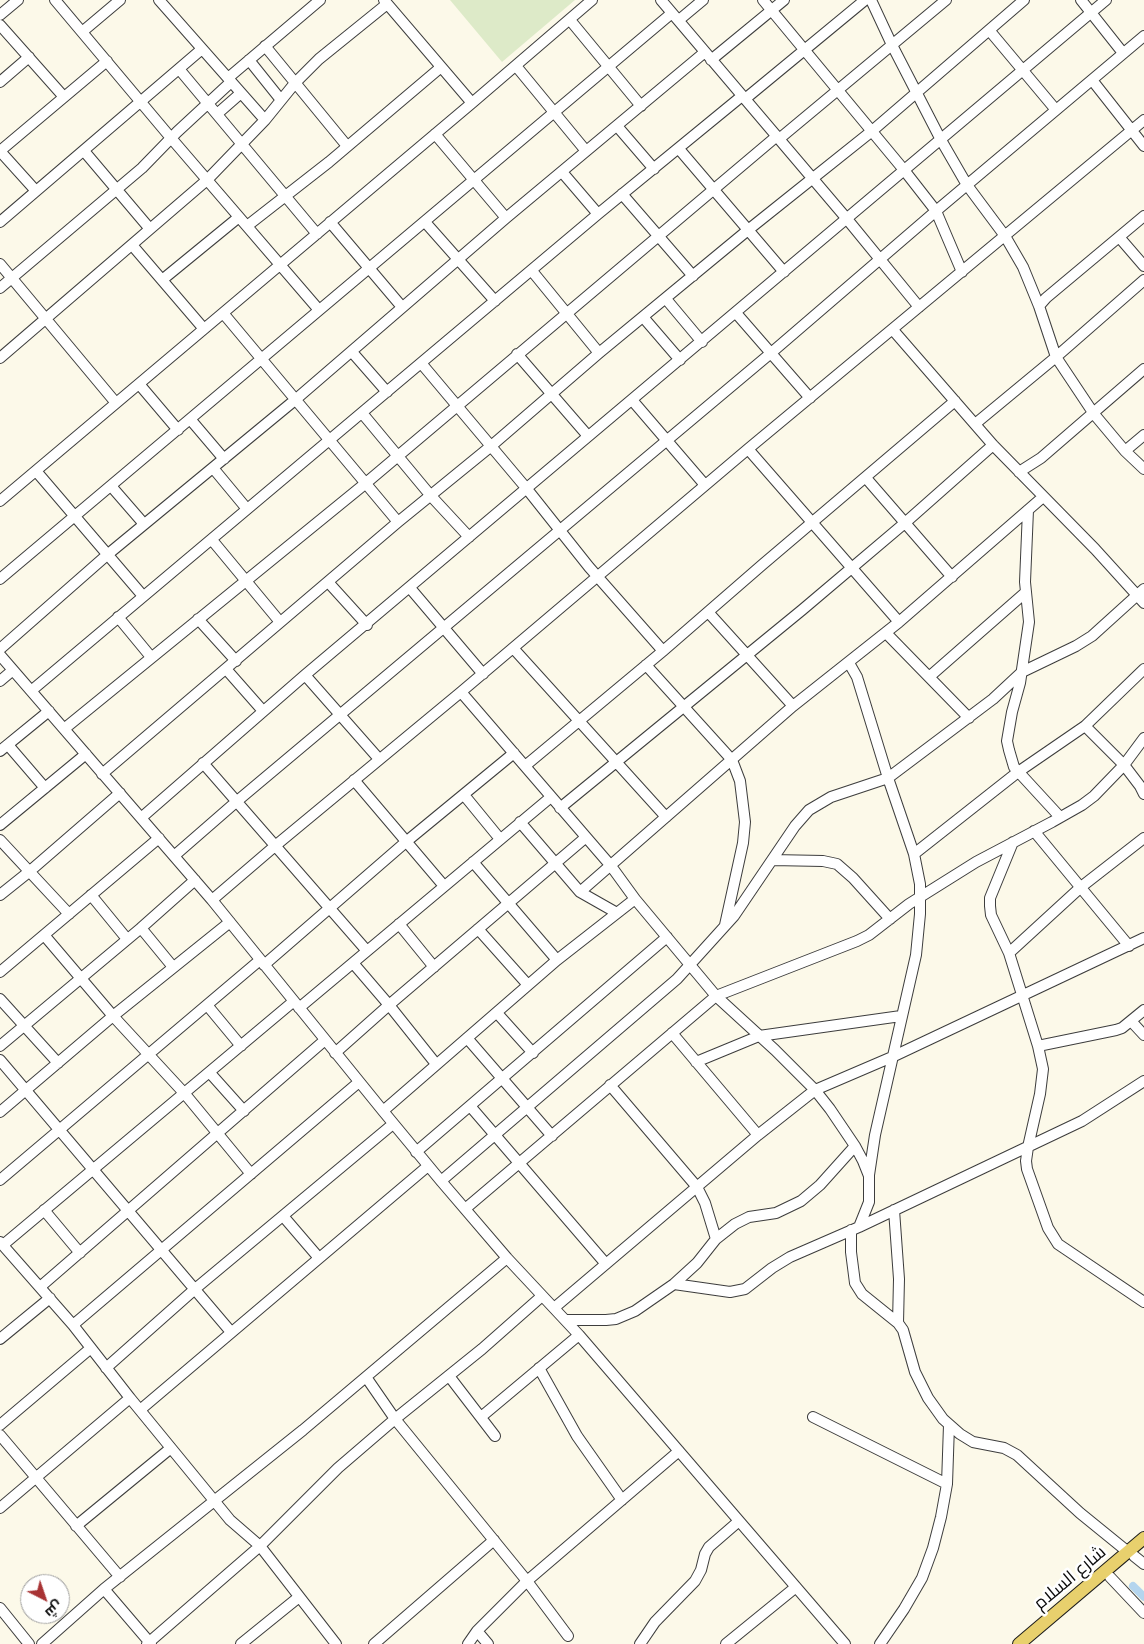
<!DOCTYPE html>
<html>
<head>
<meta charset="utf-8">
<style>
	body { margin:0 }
	#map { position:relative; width:1144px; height:1644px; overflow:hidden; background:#fcf9e9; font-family:"IBM Plex Serif",Cairo,serif }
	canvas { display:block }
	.north { position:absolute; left:20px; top:1574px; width:50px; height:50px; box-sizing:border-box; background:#fff; border:1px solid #9d9d9d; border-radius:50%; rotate:139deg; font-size:14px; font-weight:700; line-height:20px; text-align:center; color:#0a0a0a }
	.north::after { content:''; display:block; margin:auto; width:18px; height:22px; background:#a83334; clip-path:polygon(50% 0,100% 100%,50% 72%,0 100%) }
</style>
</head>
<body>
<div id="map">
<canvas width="1144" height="1644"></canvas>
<div class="north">ش</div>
</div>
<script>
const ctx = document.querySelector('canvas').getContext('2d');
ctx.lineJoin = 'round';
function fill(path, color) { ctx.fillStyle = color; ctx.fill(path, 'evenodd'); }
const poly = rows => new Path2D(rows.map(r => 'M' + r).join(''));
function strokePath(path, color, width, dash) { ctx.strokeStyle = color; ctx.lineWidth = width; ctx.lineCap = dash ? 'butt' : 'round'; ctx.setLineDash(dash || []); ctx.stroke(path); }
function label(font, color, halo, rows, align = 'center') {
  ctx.font = font + ' "IBM Plex Serif",Cairo,serif'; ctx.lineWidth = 5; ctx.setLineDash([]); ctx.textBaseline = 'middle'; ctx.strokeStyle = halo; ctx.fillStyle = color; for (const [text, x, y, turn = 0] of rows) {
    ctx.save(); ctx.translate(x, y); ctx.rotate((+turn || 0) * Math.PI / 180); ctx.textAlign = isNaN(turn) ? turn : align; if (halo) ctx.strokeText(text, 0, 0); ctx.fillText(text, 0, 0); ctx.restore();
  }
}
const pitch = poly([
	[450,0,575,0,502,62]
]);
const canal = poly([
	[1133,1586,1144,1597]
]);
const minor = poly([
	[55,0,171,138,319,310],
	[159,0,265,120],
	[384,0,472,103],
	[661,0,847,219,919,307],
	[763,0,904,170,936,211,962,272],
	[871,0,892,45,941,140,967,185,1005,236,1023,267,1039,306,1056,357,1094,414,1125,451,1144,469],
	[1081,0,1123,53],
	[0,15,18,0],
	[570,20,641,106],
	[679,20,703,0],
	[0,25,64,97],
	[989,30,1056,110],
	[82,32,120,0],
	[265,46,347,146],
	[249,60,281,100],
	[711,60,784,0],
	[516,66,586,151],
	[179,69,317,234],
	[228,78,320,0],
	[1092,80,1144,146],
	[0,82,29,57],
	[745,99,865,0],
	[217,114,241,93],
	[617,126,654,169],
	[435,134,506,218],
	[779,139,946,0],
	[679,149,784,272],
	[0,151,107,61],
	[0,151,36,191],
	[84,151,150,229],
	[562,172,598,214],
	[622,194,693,276],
	[0,222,202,49],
	[330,222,402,307],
	[425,222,495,301],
	[247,226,329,162,440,68],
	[1119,237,1144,266],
	[132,245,204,329],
	[0,264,116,403],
	[532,271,599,353],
	[162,280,239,217],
	[0,288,142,168,177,132,231,82],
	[666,299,702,342],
	[1039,306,1046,298,1144,216],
	[223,313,398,522],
	[736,313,810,398],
	[643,317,680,360],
	[893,330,993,445,1095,549,1144,603],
	[352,352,387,392],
	[517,354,588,436],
	[0,358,207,180,265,120,295,83,319,59,387,4],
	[421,363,527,489,589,567,663,651],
	[139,384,178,430],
	[632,400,705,485],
	[362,413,431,496,469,537],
	[190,419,224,459],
	[975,424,1056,357,1144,280],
	[748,449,899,622],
	[1125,451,1144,435],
	[213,468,247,509],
	[36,471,143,596],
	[1019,472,1041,458,1144,369],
	[866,478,952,577],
	[111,486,144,524],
	[0,501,472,103,592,0],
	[1028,510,1025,582,1029,622,1020,683,1012,712,1007,741,1009,750,1014,767,1060,817],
	[212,540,280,622],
	[0,579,672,13],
	[328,582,367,625],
	[410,588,483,674],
	[708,612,793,706],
	[118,617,151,657],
	[198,619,236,661],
	[886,633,969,718],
	[513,648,666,817],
	[0,649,107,555,295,400,506,218,705,52],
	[0,655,212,900,383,1111,441,1181,507,1258,579,1335,845,1644],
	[849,663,857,677,888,778,914,854,920,884,920,914,916,955,875,1135,869,1175],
	[646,665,732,760,740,781,745,822,743,843,725,925],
	[226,669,263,711],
	[305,675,379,759],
	[929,677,1026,592],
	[0,681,13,670],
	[31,691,598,214,742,96],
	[461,692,611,866,635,899,716,996,775,1050,815,1090,830,1109,855,1146,863,1161,869,1176,869,1202,859,1227],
	[1085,726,1124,765,1140,786,1144,794],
	[64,729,366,483,777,136],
	[8,745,45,788],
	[0,751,49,711],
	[203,763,367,951],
	[525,766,663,651,762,565,955,401],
	[102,774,398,522,490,447,599,353,748,230,872,131,1024,0],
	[354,780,444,886],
	[464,795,500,839],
	[560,808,802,610,906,522,993,445],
	[141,818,305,675,1106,0],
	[520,822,580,892,617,913],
	[0,825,86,754],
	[1034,831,1129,946],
	[0,840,69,914],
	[1013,842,990,898,990,906,991,915,1009,953,1038,1046,1043,1069,1040,1094,1028,1147,1026,1161,1027,1169,1048,1228,1058,1244,1144,1302],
	[914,854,1018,772,1085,726,1144,669],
	[174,856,236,802,771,353,936,211,1144,36],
	[772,860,823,861,837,864,853,878,890,919],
	[473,862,557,960],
	[580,892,793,706,899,622,1043,497],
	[0,895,30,871,120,793],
	[91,895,127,939],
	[212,900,275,846,461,692,748,449,1144,120],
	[399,924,434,967],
	[141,928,173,967],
	[478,929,528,985],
	[44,935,113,1016,185,1094,251,1174],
	[1009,953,1081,887,1144,838],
	[353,963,389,1005,436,1064],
	[264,965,407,841,514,753],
	[0,972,159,838],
	[0,999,58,1063],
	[207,1005,241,1046],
	[299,1008,551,797],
	[497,1013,533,1053],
	[1131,1021,1144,1035],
	[672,1033,758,1135],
	[467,1038,552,1136],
	[0,1046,141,928,195,880],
	[1038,1046,1116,1030,1122,1028,1144,1010],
	[335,1053,389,1005,585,838],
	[0,1060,231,1332],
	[696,1062,759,1036,901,1016],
	[210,1073,244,1111],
	[610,1085,697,1187,705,1203,716,1239],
	[470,1106,606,1264],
	[383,1111,557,960,635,899],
	[0,1112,113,1016,230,922],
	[416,1152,667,937],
	[0,1180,260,960],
	[441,1181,677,979,734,916,795,826,809,810,831,797,888,778,993,699,1022,672,1076,646,1092,636,1144,589],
	[465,1209,716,996,857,941,869,935,909,904,976,862,1052,822,1082,805,1094,796,1124,765,1144,738],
	[44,1210,80,1253],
	[894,1210,899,1279,898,1323],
	[283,1216,319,1258],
	[851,1230,851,1252,855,1283,862,1294,898,1323,903,1330,915,1372,928,1398,943,1419,960,1434,973,1442,1004,1448,1017,1455,1080,1513,1128,1552],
	[0,1242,73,1325,130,1398,230,1520,260,1546,336,1644],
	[3,1245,294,1001],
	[674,1284,730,1292,745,1289,772,1268,790,1257,859,1227,1082,1121,1144,1081],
	[40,1287,325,1040],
	[554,1308,758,1135,815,1090,892,1057,1144,938],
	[565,1320,606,1320,616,1319,635,1311,674,1284,697,1263,716,1239,735,1224,749,1217,776,1213,801,1201,820,1185,855,1146],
	[73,1325,359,1082],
	[0,1339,50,1298],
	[106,1368,195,1289,393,1124],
	[539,1368,577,1436,622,1500],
	[449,1376,495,1436],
	[366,1377,395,1419,527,1581,568,1636],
	[140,1410,428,1166],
	[481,1417,579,1335],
	[813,1417,947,1484],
	[0,1425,91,1348],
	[0,1435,120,1577],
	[0,1508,130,1398],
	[76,1526,171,1448],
	[1134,1556,1144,1564],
	[1110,1577,1144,1613],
	[104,1589,151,1644],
	[0,1608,29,1644],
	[477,1631,488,1644],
	[42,1644,104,1589,303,1430,507,1258],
	[147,1644,260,1546,338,1468,395,1419,482,1349,542,1296],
	[241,1644,299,1597],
	[374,1644,494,1540],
	[468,1644,477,1631,527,1581,679,1451],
	[640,1644,655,1622,695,1581,701,1570,705,1554,709,1547,739,1521],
	[726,1644,796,1587],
	[880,1644,904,1609,922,1578,933,1548,941,1517,947,1484,949,1425]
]);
const major = poly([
	[1019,1644,1144,1538]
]);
const streetNames = [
	["شارع السلام",1070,1578,-40]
];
fill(pitch, '#ddeac8');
strokePath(canal, '#b4d5ee', 8);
strokePath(minor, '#3d3d3d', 12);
strokePath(major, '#1b1b1b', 14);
strokePath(minor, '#fff', 10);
strokePath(major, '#e8d06d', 12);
label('18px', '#0a0a0a', '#fff', streetNames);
</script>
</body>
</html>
